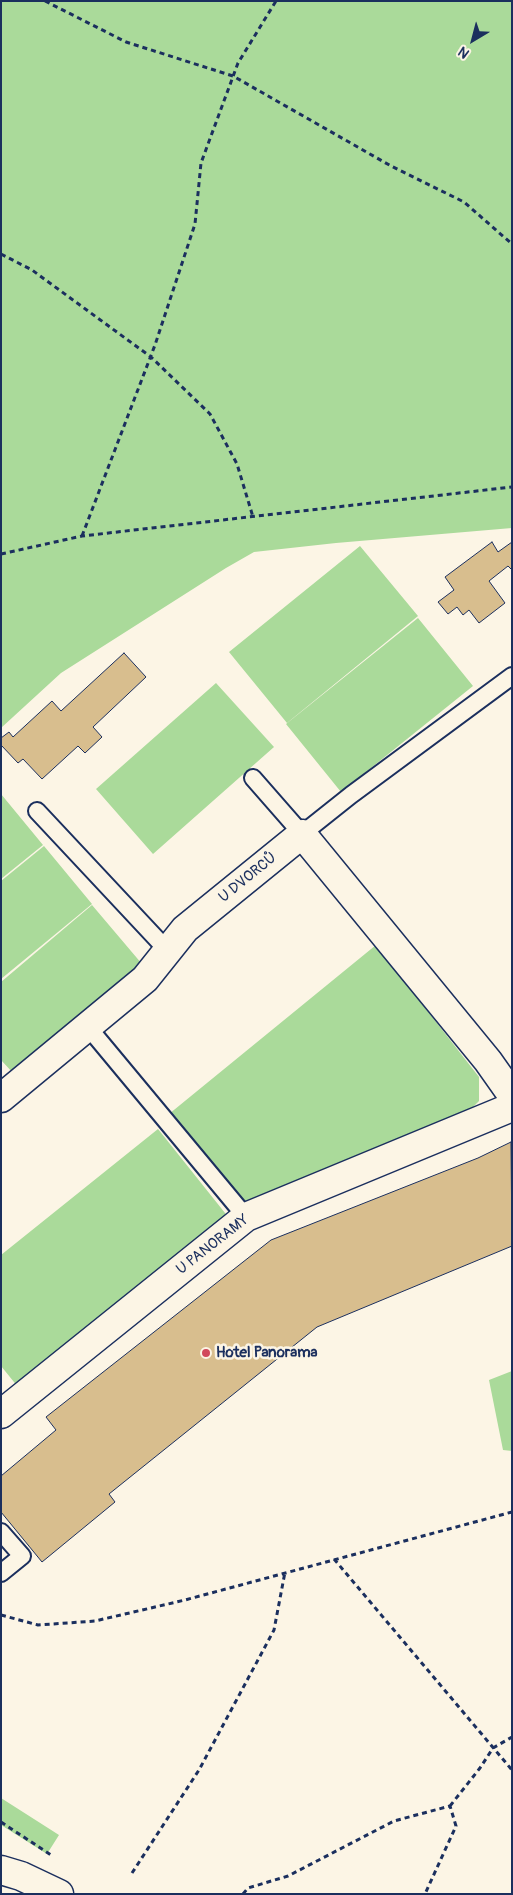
<!DOCTYPE html>
<html>
<head>
<meta charset="utf-8">
<style>
	body { margin:0 }
	#map { position:relative; width:513px; height:1895px; overflow:hidden; background:#fcf5e5; font-family:Pangolin,sans-serif }
	canvas { display:block }
	.frame { position:absolute; inset:0; border:2px solid #1b2f5e; pointer-events:none }
	.north { position:absolute; left:448px; top:15px; width:50px; height:50px; -webkit-text-stroke:4px #fcf5e5; paint-order:stroke; rotate:217deg; font-size:14px; font-weight:700; line-height:20px; text-align:center; color:#1b2f5e }
	.north::after { content:''; display:block; margin:auto; width:18px; height:22px; background:#1b2f5e; clip-path:polygon(50% 0,100% 100%,50% 72%,0 100%) }
</style>
</head>
<body>
<div id="map">
<canvas width="513" height="1895"></canvas>
<div class="frame"></div>
<div class="north">N</div>
</div>
<script>
const ctx = document.querySelector('canvas').getContext('2d');
ctx.lineJoin = 'round';
function fill(path, color) { ctx.fillStyle = color; ctx.fill(path, 'evenodd'); }
const poly = rows => new Path2D(rows.map(r => 'M' + r).join(''));
function strokePath(path, color, width, dash) { ctx.strokeStyle = color; ctx.lineWidth = width; ctx.lineCap = dash ? 'butt' : 'round'; ctx.setLineDash(dash || []); ctx.stroke(path); }
function label(font, color, halo, rows, align = 'center') {
  ctx.font = font + ' Pangolin,sans-serif'; ctx.lineWidth = 5; ctx.setLineDash([]); ctx.textBaseline = 'middle'; ctx.strokeStyle = halo; ctx.fillStyle = color; for (const [text, x, y, turn = 0] of rows) {
    ctx.save(); ctx.translate(x, y); ctx.rotate((+turn || 0) * Math.PI / 180); ctx.textAlign = isNaN(turn) ? turn : align; if (halo) ctx.strokeText(text, 0, 0); ctx.fillText(text, 0, 0); ctx.restore();
  }
}
const green = poly([
	[1,1,512,1,512,528,336,543,254,552,226,568,61,673,1,728],
	[360,546,418,616,287,723,229,652],
	[418,618,473,686,341,792,286,724],
	[216,683,274,747,153,854,96,789],
	[1,794,43,845,1,879],
	[44,846,92,904,1,979,1,881],
	[92,905,142,964,13,1073,1,1060,1,982],
	[376,945,479,1077,479,1101,463,1117,246,1204,169,1114],
	[158,1129,229,1218,18,1387,1,1366,1,1255],
	[512,1371,512,1451,503,1450,489,1380],
	[1,1798,59,1835,47,1854,1,1825]
]);
const building = poly([
	[492,542,498,552,512,542,512,570,508,566,489,581,505,603,479,623,469,610,463,615,457,607,448,614,438,602,454,590,445,577,492,542],
	[124,653,146,677,93,727,102,737,85,753,78,746,42,779,23,759,18,763,1,745,1,738,9,732,13,737,52,701,61,711,124,653],
	[511,1142,512,1246,317,1327,109,1494,115,1502,42,1562,1,1512,1,1476,56,1430,46,1417,271,1240,478,1158,511,1142]
]);
const path = poly([
	[45,1,126,42,233,76,391,166,464,202,512,244],
	[1,254,32,270,151,357,210,414,237,464,253,517],
	[82,536,155,345,195,224,201,163,238,63,276,1],
	[1,554,82,536,512,487],
	[334,1559,512,1770],
	[1,1615,38,1625,95,1621,185,1600,512,1512],
	[450,1806,480,1768,493,1748,512,1737],
	[1,1822,51,1855],
	[132,1873,199,1770,274,1630,285,1572],
	[243,1894,248,1888,288,1876,394,1821,450,1806,456,1826,425,1894]
]);
const service = poly([
	[253,778,302,834,351,795,512,676],
	[37,811,168,951],
	[88,1027,246,1217],
	[1,1532,22,1556,1,1573]
]);
const minor = poly([
	[1,1098,145,979,185,929,302,834,488,1061,512,1095],
	[1,1414,246,1217,512,1107],
	[1,1870,21,1876,59,1894]
]);
const markers = [
	[206,1353,5,"#d1495b"]
];
const streetNames = [
	["U DVORCŮ",248,878,-39],
	["U PANORAMY",213,1245,-38]
];
const poiNames = [
	["Hotel Panorama",216,1353]
];
fill(green, '#aada9a');
fill(building, '#d8be8e');
strokePath(building, '#1b2f5e', 1);
strokePath(service, '#1b2f5e', 20);
strokePath(minor, '#1b2f5e', 31);
strokePath(path, '#1b2f5e', 3, [5, 4]);
strokePath(service, '#fcf5e5', 16);
strokePath(minor, '#fcf5e5', 28);
for (const [x, y, r, color] of markers) { const dot = new Path2D(); dot.arc(x, y, r, 0, 2 * Math.PI); ctx.fillStyle = color; ctx.fill(dot); strokePath(dot, '#fcf5e5', 2); }
label('15px', '#1b2f5e', '#fcf5e5', streetNames);
label('bold 15px', '#1b2f5e', '#fcf5e5', poiNames, 'left');
</script>
</body>
</html>
